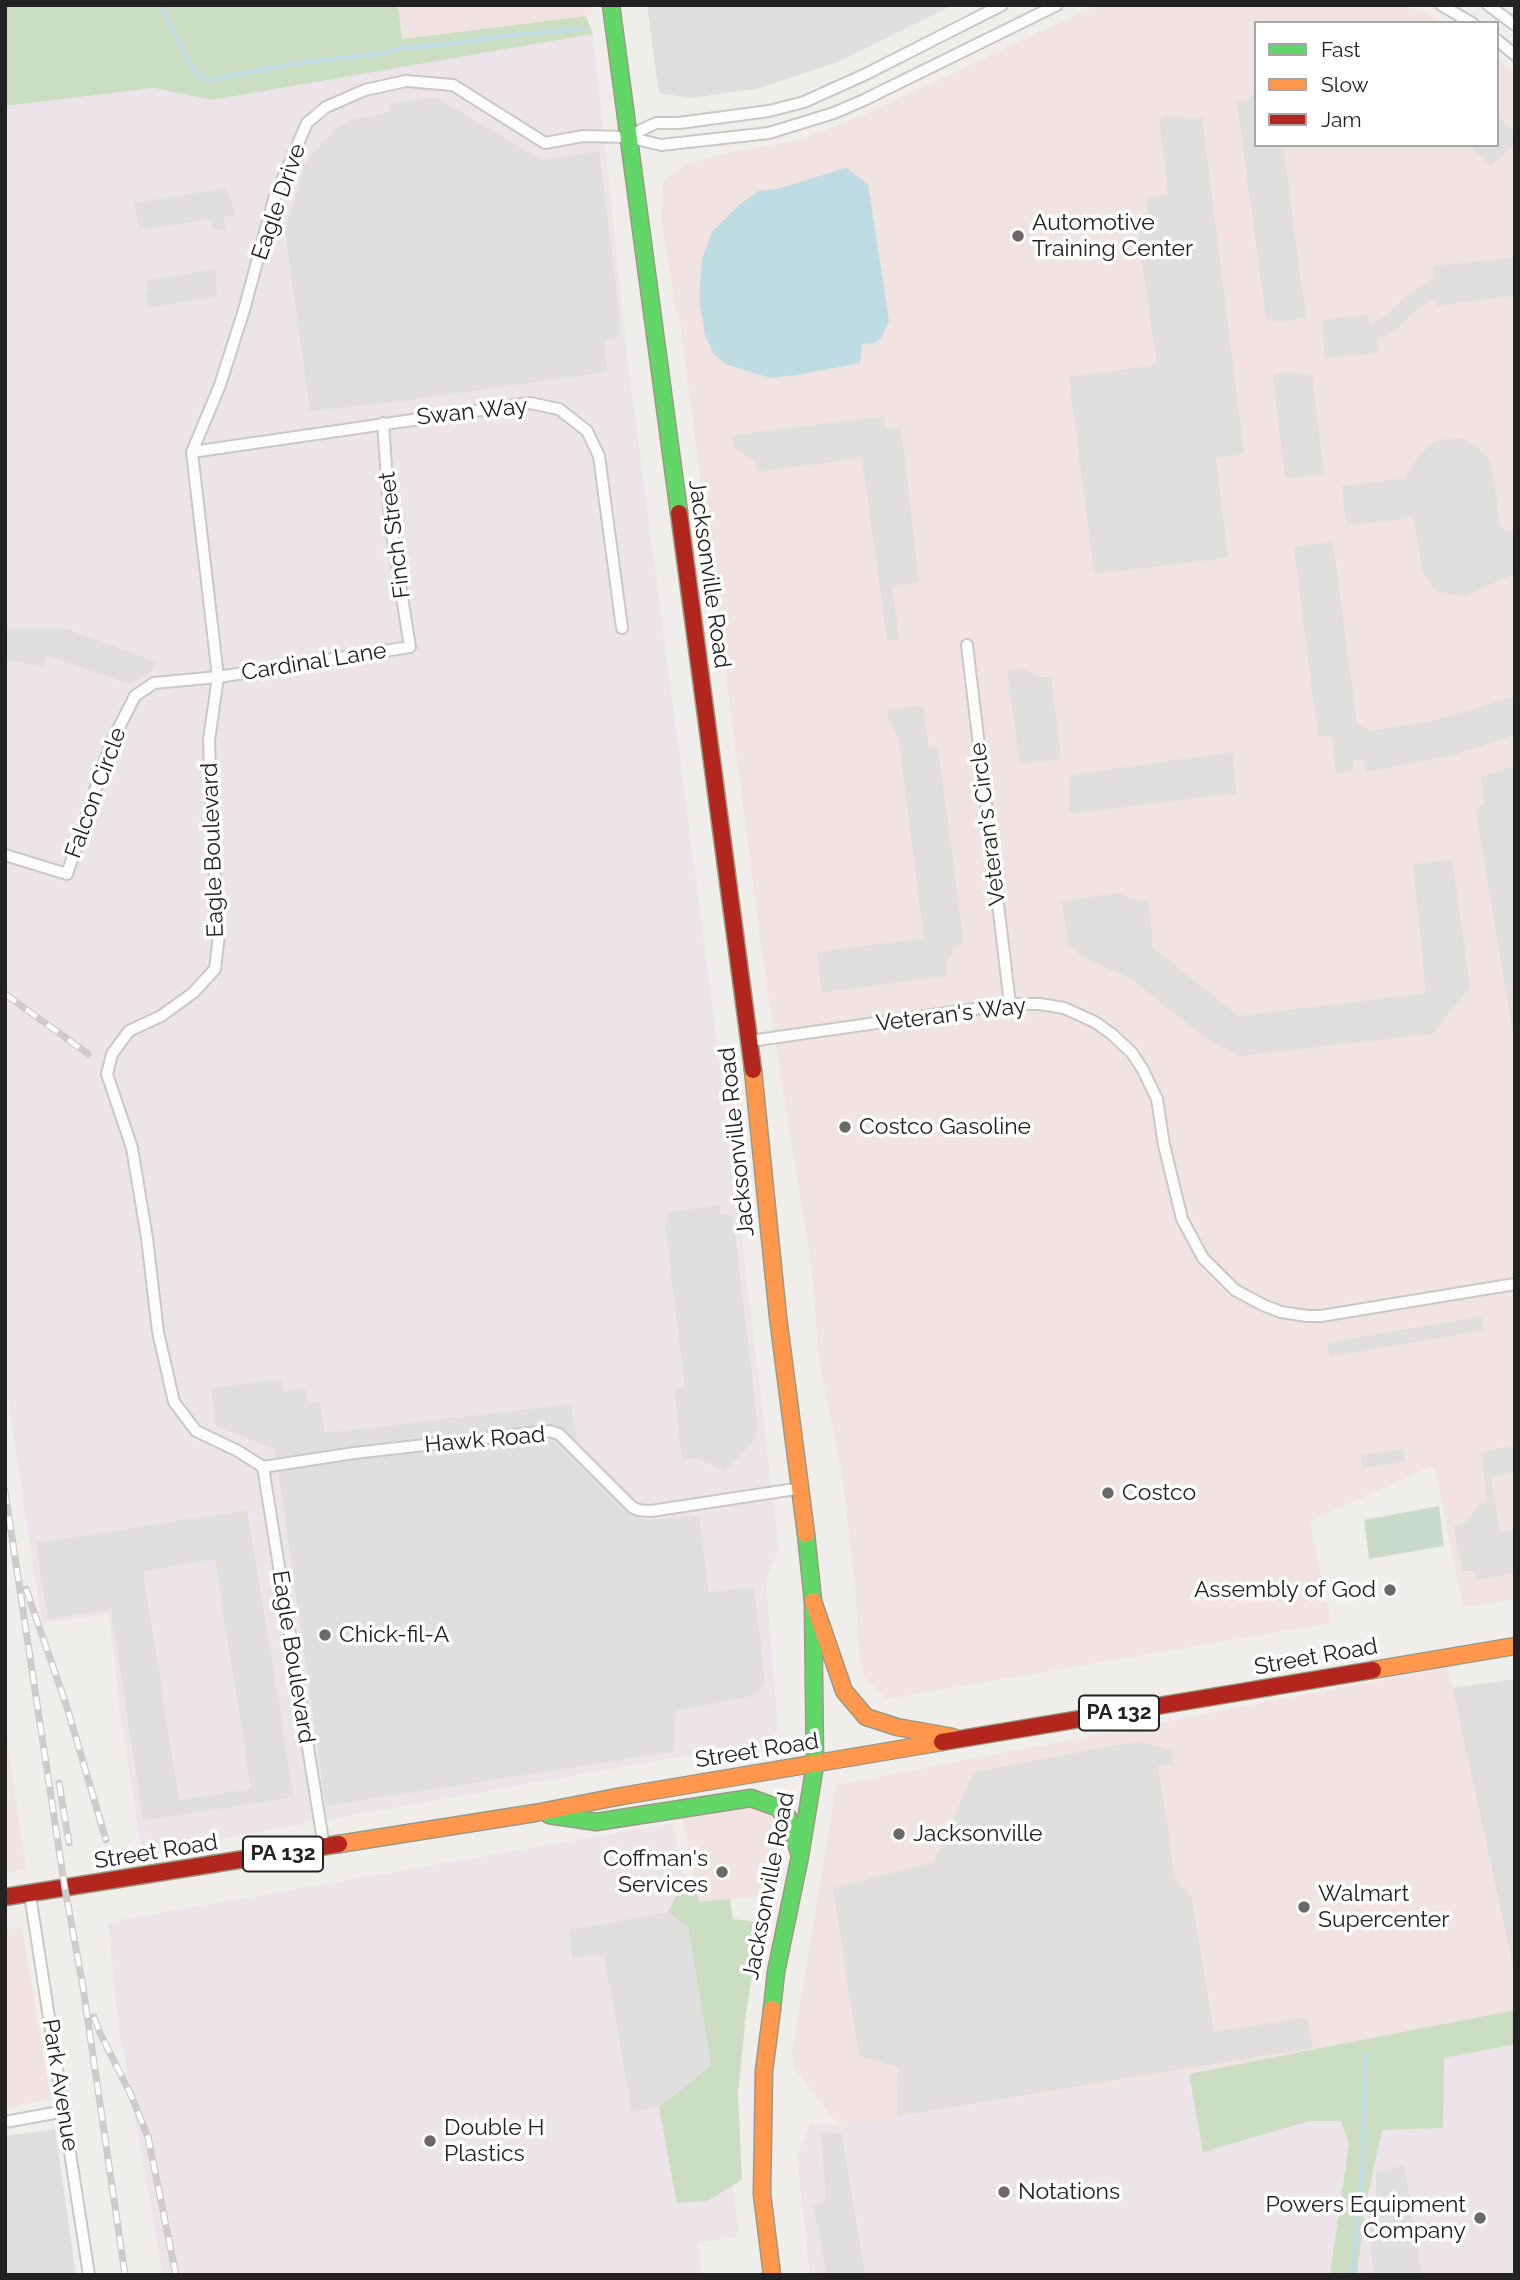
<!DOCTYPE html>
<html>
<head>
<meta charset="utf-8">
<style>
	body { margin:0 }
	#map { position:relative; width:1520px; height:2280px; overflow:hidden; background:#f0eeeb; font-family:Raleway,sans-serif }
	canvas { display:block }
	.frame { position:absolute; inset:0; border:7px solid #222; pointer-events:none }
	.legend { position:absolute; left:1254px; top:21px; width:245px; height:126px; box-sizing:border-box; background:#fff; border:2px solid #a7a7a7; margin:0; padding:9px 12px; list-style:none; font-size:21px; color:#222 }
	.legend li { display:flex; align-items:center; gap:14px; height:35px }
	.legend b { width:35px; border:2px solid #a7a7a7 }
</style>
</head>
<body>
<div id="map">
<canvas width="1520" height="2280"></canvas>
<div class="frame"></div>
<ul class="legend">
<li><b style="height:9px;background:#63d668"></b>Fast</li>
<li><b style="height:9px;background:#ff974d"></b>Slow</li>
<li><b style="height:9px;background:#b3261e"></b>Jam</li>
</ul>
</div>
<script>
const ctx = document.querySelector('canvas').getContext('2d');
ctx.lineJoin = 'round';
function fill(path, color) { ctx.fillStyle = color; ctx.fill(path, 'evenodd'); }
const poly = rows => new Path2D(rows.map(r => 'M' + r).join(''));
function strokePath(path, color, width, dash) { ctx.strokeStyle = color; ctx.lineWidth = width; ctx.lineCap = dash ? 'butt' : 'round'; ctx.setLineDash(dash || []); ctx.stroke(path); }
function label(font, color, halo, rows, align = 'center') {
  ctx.font = font + ' Raleway,sans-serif'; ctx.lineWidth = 7; ctx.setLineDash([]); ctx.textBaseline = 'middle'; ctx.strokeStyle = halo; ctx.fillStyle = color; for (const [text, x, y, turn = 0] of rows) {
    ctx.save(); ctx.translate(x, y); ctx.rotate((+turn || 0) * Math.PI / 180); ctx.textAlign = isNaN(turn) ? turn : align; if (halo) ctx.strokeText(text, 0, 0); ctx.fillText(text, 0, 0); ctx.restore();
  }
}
const residential = poly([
	[647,5,953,5,840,61,756,89,690,98,659,93],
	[1515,1679,1515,1976,1452,1688],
	[55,2129,76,2275,5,2275,5,2136]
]);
const commercial = poly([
	[398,5,591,5,592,15,402,39],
	[1097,5,1404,5,1424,12,1444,23,1256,23,1256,145,1497,145,1497,58,1515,73,1515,1599,1463,1608,1434,1465,1310,1521,1331,1623,887,1699,864,1677,859,1653,856,1595,842,1474,819,1360,812,1273,766,982,680,323,675,307,661,217,663,181,684,165,720,154,797,141,877,109],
	[1448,1667,1515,1976,1515,2010,1189,2074,839,2126,794,2068,792,2054,836,1785],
	[5,1725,26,1869,5,1873],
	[757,1805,780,1819,783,1832,769,1896,699,1902,681,1812],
	[22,1927,51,2100,5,2108,5,1929]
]);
const industrial = poly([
	[593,34,629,370,727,1116,779,1548,766,1580,778,1730,764,1746,672,1758,142,1853,119,1705,109,1614,42,1623,5,1381,5,106,154,88,212,100],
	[673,1823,693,1922,739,2230,735,2238,698,2242,702,2275,163,2275,118,2023,108,1922],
	[1515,2010,1515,2275,810,2275,797,2157,810,2123,839,2126,1189,2074]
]);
const forest = poly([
	[5,5,398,5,402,39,586,16,593,34,212,100,154,88,5,106],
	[681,1887,696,1887,699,1902,730,1899,733,1919,760,1922,746,2014,738,2093,742,2180,707,2201,677,2203,659,2107,711,2066,688,1927,668,1912],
	[1515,2010,1515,2044,1444,2058,1443,2128,1382,2130,1365,2208,1357,2275,1330,2275,1349,2144,1341,2121,1309,2121,1203,2152,1189,2074]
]);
const cemetery = poly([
	[1439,1506,1444,1546,1369,1559,1364,1520]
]);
const parking = poly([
	[1256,91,1256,145,1283,145,1306,318,1277,322,1266,318,1237,102,1247,100],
	[435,97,542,160,599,151,621,327,620,334,615,338,605,341,607,372,388,403,310,411,285,232,304,168,312,154,336,128,351,120,390,112,390,104],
	[1170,115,1192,119,1202,117,1244,454,1216,458,1228,558,1094,574,1069,377,1157,365,1135,216,1148,214,1146,198,1168,194,1159,118],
	[1497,115,1515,134,1515,144,1490,166,1470,145,1497,145],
	[226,188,236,216,224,217,225,229,213,231,211,219,139,230,134,203],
	[1515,257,1515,296,1437,306,1435,298,1418,308,1397,329,1378,340,1378,353,1325,358,1322,320,1368,314,1370,323,1383,318,1415,289,1434,279,1433,266],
	[215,269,217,297,148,308,145,292,148,290,146,281],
	[1282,372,1312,375,1324,474,1285,479,1273,375],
	[884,416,886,428,901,427,919,582,892,586,899,639,887,640,862,458,758,472,754,461,734,447,732,435],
	[1450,438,1464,439,1475,445,1488,458,1492,468,1500,526,1507,531,1515,530,1515,573,1464,597,1437,591,1422,572,1415,522,1412,518,1346,526,1342,486,1405,478,1420,454,1434,442],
	[1333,541,1357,724,1371,731,1436,720,1515,696,1515,735,1446,757,1366,772,1363,760,1354,759,1353,771,1336,774,1332,737,1318,736,1294,547],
	[64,628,156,662,151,672,129,684,47,656,42,667,5,660,5,629],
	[1021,668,1040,677,1051,677,1061,759,1020,764,1007,671],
	[923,705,929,747,938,747,964,944,956,945,946,963,947,976,821,993,817,952,924,938,898,736,889,720,888,709],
	[1232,752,1237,793,1069,814,1070,775],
	[1515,766,1515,1046,1475,809,1484,805,1481,777],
	[1452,859,1470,987,1432,1034,1240,1056,1212,1043,1131,979,1083,957,1068,945,1062,901,1117,893,1138,901,1149,900,1153,948,1239,1016,1426,993,1413,864],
	[720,1205,720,1215,733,1216,758,1426,756,1438,724,1472,717,1467,694,1458,682,1459,674,1390,685,1387,665,1224,668,1221,667,1212],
	[1481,1316,1484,1330,1330,1357,1327,1343],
	[282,1379,283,1391,305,1388,307,1402,320,1401,325,1433,571,1404,581,1467,644,1520,699,1516,709,1592,754,1587,765,1681,757,1695,676,1711,675,1738,672,1752,326,1806,275,1449,216,1426,211,1388],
	[1515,1445,1515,1472,1491,1477,1500,1532,1515,1530,1515,1573,1475,1580,1474,1571,1462,1571,1454,1526,1465,1523,1479,1504,1487,1502,1481,1452],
	[1404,1449,1406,1462,1362,1468,1361,1455],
	[247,1510,294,1797,143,1821,111,1610,48,1619,36,1543],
	[215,1559,251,1789,179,1800,144,1577,145,1571],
	[1515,1712,1515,1789,1497,1792,1487,1737,1498,1734,1496,1715],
	[1137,1741,1171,1750,1175,1765,1158,1766,1175,1878,1191,1896,1214,2032,1307,2017,1312,2048,897,2116,898,2067,859,2056,833,1888,934,1862,974,1772],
	[668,1912,688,1927,711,2066,659,2107,632,2112,604,1954,572,1959,570,1930],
	[821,2132,842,2134,865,2275,826,2275,814,2205,826,2200],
	[1404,2165,1422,2275,1373,2275,1368,2212,1376,2208,1376,2172]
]);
const water = poly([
	[846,168,868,184,889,321,881,338,874,343,862,344,860,363,797,375,770,378,725,364,714,354,705,335,699,298,702,259,712,232,740,204,759,191,777,189]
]);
const stream = poly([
	[159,5,194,70,207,82,233,75,299,63,386,53,405,47,421,47,521,34,582,29],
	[1352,2275,1363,2165,1366,2054]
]);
const street = poly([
	[1441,5,1472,23],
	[1488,5,1515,25],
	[1497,40,1515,55],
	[627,137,656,123,679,123,769,111,804,102,866,74,1002,5],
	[192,452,530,403,559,409,587,431,599,456,622,628],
	[967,645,1010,1004],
	[5,855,67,874,111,743,135,696,154,683,218,677,410,647,390,522,383,423],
	[750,1041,1010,1004,1040,1004,1064,1008,1095,1022,1113,1035,1132,1053,1143,1070,1157,1099,1164,1145,1182,1219,1203,1258,1235,1290,1263,1305,1281,1312,1307,1316,1321,1316,1515,1284],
	[263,1467,238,1451,196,1431,174,1402,158,1332,147,1238,132,1148,107,1074,112,1054,129,1031,161,1016,193,993,215,969,219,935,212,838,209,740,218,677,192,452,220,385,244,310,274,199,307,123,326,107,365,90,406,81,453,85,545,143,583,136,627,137,661,145,769,133,834,113,864,100,1057,5],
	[263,1467,354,1453,549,1431,559,1434,632,1507,638,1510,651,1511,802,1488],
	[263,1467,324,1847],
	[30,1895,89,2275],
	[5,2122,65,2111]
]);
const fast = poly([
	[611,5,679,513],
	[549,1815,596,1822,751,1798,776,1807,788,1817,800,1856],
	[772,2009,776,1972,800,1856,815,1765,813,1601,806,1534]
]);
const slow = poly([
	[753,1070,778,1317,806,1534],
	[813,1601,844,1691,866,1717,897,1727,953,1737],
	[1373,1670,1515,1646],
	[339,1844,535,1813,622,1796,942,1742],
	[772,2009,764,2071,762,2194,772,2275]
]);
const jam = poly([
	[679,513,753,1070],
	[942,1742,1373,1670],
	[5,1897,339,1844]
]);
const rail = poly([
	[5,994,88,1054],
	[5,1491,65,1889,83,1987,125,2275],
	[26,1589,66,1704,106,1840],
	[59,1783,69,1843],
	[94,2017,100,2033,131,2095,148,2137,176,2275]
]);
const markers = [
	[1018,236,7,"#6a6968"],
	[845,1127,7,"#6a6968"],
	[1108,1493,7,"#6a6968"],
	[1390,1590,7,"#6a6968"],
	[325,1635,7,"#6a6968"],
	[899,1834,7,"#6a6968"],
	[722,1872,7,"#6a6968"],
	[1304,1907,7,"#6a6968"],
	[430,2141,7,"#6a6968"],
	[1004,2192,7,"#6a6968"],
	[1480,2218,7,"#6a6968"]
];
const shields = [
	[1119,1713,80],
	[283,1854,80]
];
const shieldNames = [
	["PA 132",1119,1713],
	["PA 132",283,1854]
];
const streetNames = [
	["Eagle Drive",279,202,-71],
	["Swan Way",472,412,-6],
	["Finch Street",395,535,-97],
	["Jacksonville Road",709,574,82],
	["Cardinal Lane",314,662,-9],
	["Falcon Circle",96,793,-70],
	["Veteran's Circle",988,824,-97],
	["Eagle Boulevard",213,850,-92],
	["Veteran's Way",951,1015,-7],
	["Jacksonville Road",737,1142,-96],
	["Hawk Road",485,1440,-5],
	["Eagle Boulevard",293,1657,81],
	["Street Road",1316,1657,-10],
	["Street Road",757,1751,-9],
	["Street Road",156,1852,-9],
	["Jacksonville Road",769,1886,-79],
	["Park Avenue",60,2085,81]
];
const poiNames = [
	["Automotive",1032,223],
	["Training Center",1032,249],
	["Costco Gasoline",859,1127],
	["Costco",1122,1493],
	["Assembly of God",1376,1590,"right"],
	["Chick-fil-A",339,1635],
	["Jacksonville",913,1834],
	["Coffman's",708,1859,"right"],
	["Services",708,1885,"right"],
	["Walmart",1318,1894],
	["Supercenter",1318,1920],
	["Double H",444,2128],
	["Plastics",444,2154],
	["Notations",1018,2192],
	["Powers Equipment",1466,2205,"right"],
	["Company",1466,2231,"right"]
];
fill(residential, '#dfdedc');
fill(commercial, '#f1e3e1');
fill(industrial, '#ede4e9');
fill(forest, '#cbdec1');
fill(cemetery, '#cadbca');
fill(parking, '#e0dfde');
fill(water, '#bfdbe3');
strokePath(stream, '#bfdbe3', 4.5);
strokePath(street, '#c9c8c7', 14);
strokePath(fast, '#999a82', 19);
strokePath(slow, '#999a82', 19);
strokePath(jam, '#999a82', 19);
strokePath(street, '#fdfcfc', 10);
strokePath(fast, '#63d668', 16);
strokePath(slow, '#ff974d', 16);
strokePath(jam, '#b3261e', 16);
strokePath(rail, '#ccc', 7);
strokePath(rail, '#fff', 4.5, [13]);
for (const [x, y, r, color] of markers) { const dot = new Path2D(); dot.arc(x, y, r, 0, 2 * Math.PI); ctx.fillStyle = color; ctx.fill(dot); strokePath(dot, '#fff', 2.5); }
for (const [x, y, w] of shields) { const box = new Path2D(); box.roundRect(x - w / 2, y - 17.5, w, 35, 5); ctx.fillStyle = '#fff'; ctx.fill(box); strokePath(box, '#222', 2); }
label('bold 21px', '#222', null, shieldNames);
label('23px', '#222', '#fff', streetNames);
label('23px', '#222', '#fff', poiNames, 'left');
</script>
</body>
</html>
